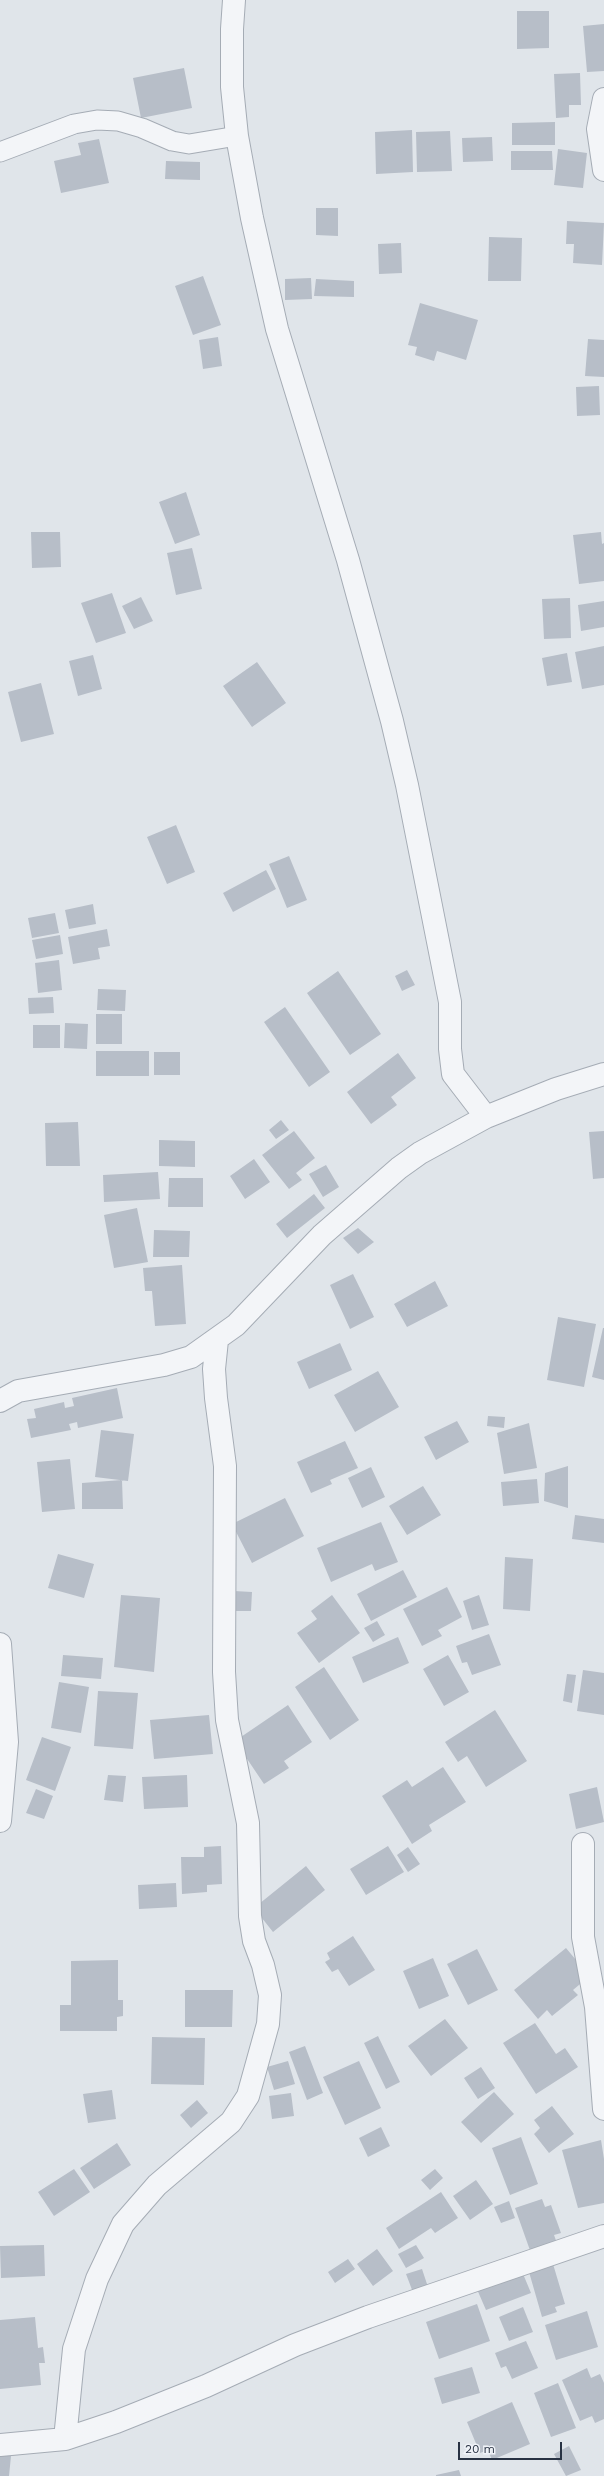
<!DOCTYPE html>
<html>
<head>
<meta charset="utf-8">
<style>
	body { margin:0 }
	#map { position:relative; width:604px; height:2476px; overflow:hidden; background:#e0e5ea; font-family:"Work Sans",sans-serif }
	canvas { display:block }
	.scale { position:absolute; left:458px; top:2442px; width:104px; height:18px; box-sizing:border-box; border:2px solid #283243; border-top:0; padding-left:5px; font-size:12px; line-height:14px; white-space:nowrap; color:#283243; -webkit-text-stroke:3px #f0f3f8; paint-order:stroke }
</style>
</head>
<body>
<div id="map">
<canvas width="604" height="2476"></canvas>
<div class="scale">20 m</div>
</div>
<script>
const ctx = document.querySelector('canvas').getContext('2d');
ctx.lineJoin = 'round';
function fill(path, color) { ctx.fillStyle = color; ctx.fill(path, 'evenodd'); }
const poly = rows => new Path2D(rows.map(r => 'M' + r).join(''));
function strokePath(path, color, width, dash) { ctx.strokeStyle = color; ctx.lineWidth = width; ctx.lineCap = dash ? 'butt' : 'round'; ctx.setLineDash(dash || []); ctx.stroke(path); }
const building = poly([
	[517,11,549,11,549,48,517,49],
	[604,24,604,71,587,72,583,26],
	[184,68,192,108,141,118,133,78],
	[580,73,581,105,569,105,569,117,556,118,554,74],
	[555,122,555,145,512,145,512,123],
	[412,130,413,172,376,174,375,132],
	[450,131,452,171,417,172,416,132],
	[492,137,493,161,463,162,462,138],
	[99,139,109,183,61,193,54,161,81,155,78,143],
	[558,149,587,153,583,188,554,185],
	[511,151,552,151,553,170,511,170],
	[166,161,200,162,200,180,165,179],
	[316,208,338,208,338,236,316,235],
	[567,221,604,223,602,265,573,263,574,244,566,244],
	[489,237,522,238,521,281,488,281],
	[401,243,402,273,379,274,378,244],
	[203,276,221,325,193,335,175,286],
	[311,278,312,299,285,300,285,279],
	[316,279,354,281,354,297,314,296],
	[420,303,478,320,466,360,437,351,434,361,415,355,417,347,408,345],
	[218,337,222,366,203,369,199,340],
	[588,339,604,340,604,377,585,376],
	[599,386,600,415,577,416,576,387],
	[186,492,200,535,175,544,159,502],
	[31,532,60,532,61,567,32,568],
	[601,532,602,544,604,543,604,581,579,584,573,535],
	[192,548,202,589,176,595,167,553],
	[112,593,126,633,96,643,81,603],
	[141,597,153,621,134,629,122,606],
	[570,598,571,638,544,639,542,599],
	[604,601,604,627,581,631,578,605],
	[604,646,604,685,582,689,575,652],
	[567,653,572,682,547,686,542,658],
	[93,655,102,689,78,696,69,661],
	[257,662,286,703,252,727,223,686],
	[41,683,54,734,21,742,8,692],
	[176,825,195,872,167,884,147,837],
	[289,856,307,900,287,908,269,864],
	[266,870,276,889,233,912,223,893],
	[93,904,96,924,69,929,65,910],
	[55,913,59,933,32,938,28,918],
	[107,929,110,946,98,948,100,959,73,964,68,937],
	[60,935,63,954,36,959,32,940],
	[59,960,62,990,38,993,35,963],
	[407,970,415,985,402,991,395,976],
	[338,971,381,1034,350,1055,307,993],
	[98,989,126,990,125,1011,97,1010],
	[53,997,54,1013,29,1014,28,998],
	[285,1007,330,1072,309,1087,264,1022],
	[96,1014,122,1014,122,1044,96,1044],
	[65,1023,88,1024,87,1049,64,1048],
	[33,1025,60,1025,60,1048,33,1048],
	[96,1051,149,1051,149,1076,96,1076],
	[154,1052,180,1052,180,1075,154,1075],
	[398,1053,416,1078,391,1097,397,1105,371,1124,347,1092],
	[281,1120,289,1130,276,1139,269,1130],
	[78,1122,80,1166,46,1166,45,1123],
	[294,1131,315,1158,296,1173,302,1180,289,1189,262,1155],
	[604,1131,604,1178,593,1179,589,1132],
	[159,1140,195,1141,195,1167,159,1166],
	[254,1159,270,1182,245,1199,230,1176],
	[326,1165,339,1187,323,1197,309,1174],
	[158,1172,160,1199,104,1202,103,1175],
	[169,1178,203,1178,203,1207,168,1207],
	[314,1194,325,1208,287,1238,276,1224],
	[137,1208,148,1262,114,1268,104,1215],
	[358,1228,374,1242,358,1254,343,1238],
	[154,1230,190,1231,189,1257,153,1257],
	[182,1265,186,1324,155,1326,152,1291,145,1291,143,1268],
	[353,1274,374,1317,350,1329,330,1285],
	[435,1281,448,1306,407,1327,394,1304],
	[558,1317,596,1324,584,1387,547,1380],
	[603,1328,604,1328,604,1380,592,1377],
	[340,1343,352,1370,309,1389,297,1362],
	[378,1371,399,1407,355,1432,334,1395],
	[117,1388,123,1418,78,1428,77,1422,69,1424,71,1430,31,1438,27,1419,36,1418,34,1409,64,1402,65,1408,74,1406,72,1398],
	[488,1416,505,1417,504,1428,487,1426],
	[457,1421,469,1442,436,1460,424,1437],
	[529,1423,537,1468,504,1474,497,1433],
	[101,1430,134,1434,128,1481,95,1477],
	[345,1441,358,1468,330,1480,332,1484,311,1493,297,1462],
	[70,1459,75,1509,42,1512,37,1462],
	[568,1466,568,1508,544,1501,545,1473],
	[371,1467,385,1497,362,1508,348,1478],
	[537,1479,539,1503,503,1506,501,1482],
	[122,1480,123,1509,82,1509,82,1483],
	[423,1486,441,1515,407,1535,389,1506],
	[285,1498,304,1536,252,1563,232,1524],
	[575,1515,604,1519,604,1543,572,1539],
	[381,1522,398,1562,375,1571,372,1564,331,1582,317,1548],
	[58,1554,94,1564,84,1598,48,1588],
	[505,1557,533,1559,530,1611,503,1609],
	[403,1570,417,1597,371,1621,357,1594],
	[447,1587,462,1617,438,1630,442,1636,422,1646,403,1609],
	[234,1591,252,1592,251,1611,234,1611],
	[121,1595,160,1598,154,1672,114,1667],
	[332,1595,360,1633,319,1663,297,1633,317,1619,311,1611],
	[479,1595,489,1625,472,1630,463,1601],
	[377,1621,385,1635,373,1642,364,1628],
	[489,1634,501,1665,472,1675,467,1662,462,1663,456,1646],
	[398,1637,409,1663,363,1683,352,1657],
	[63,1655,103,1658,101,1679,61,1676],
	[448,1655,469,1692,444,1706,423,1669],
	[324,1667,359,1720,330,1740,295,1687],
	[583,1670,604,1673,604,1715,577,1711],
	[567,1674,576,1675,572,1703,563,1701],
	[59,1682,89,1687,81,1733,51,1728],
	[98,1691,138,1693,133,1749,94,1746],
	[288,1705,312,1742,284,1761,289,1768,264,1784,235,1741],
	[495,1710,527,1761,486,1787,467,1756,458,1762,445,1742],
	[209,1715,213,1754,154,1759,150,1720],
	[42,1737,71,1747,55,1791,26,1780],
	[443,1767,466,1802,429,1825,432,1831,412,1844,382,1796,407,1780,412,1787],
	[108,1775,126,1776,123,1802,104,1800],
	[187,1775,188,1807,144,1809,142,1777],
	[597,1787,604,1822,576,1829,569,1794],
	[36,1789,53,1796,44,1819,26,1813],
	[221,1846,222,1884,207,1885,207,1892,182,1894,181,1857,204,1857,204,1847],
	[388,1846,404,1872,366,1895,350,1869],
	[408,1847,420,1864,408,1872,397,1855],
	[306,1866,325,1890,273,1932,254,1908],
	[176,1883,177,1907,139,1909,138,1885],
	[353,1936,375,1970,349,1986,338,1969,332,1972,325,1962,330,1959,327,1953],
	[566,1948,586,1972,586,1979,573,1990,578,1995,552,2016,547,2010,538,2019,514,1990],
	[477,1949,498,1990,468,2005,447,1964],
	[433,1958,449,1996,419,2009,403,1971],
	[118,1960,118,2000,123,2000,123,2016,117,2017,117,2031,60,2031,60,2005,71,2005,71,1961],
	[185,1990,233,1990,232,2027,185,2027],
	[445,2019,468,2048,431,2076,408,2046],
	[535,2023,556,2054,565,2048,578,2067,536,2094,503,2043],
	[378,2036,400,2082,386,2089,364,2043],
	[152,2037,205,2038,204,2085,151,2084],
	[305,2046,323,2093,307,2100,289,2052],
	[288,2061,295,2084,274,2090,267,2067],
	[359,2061,381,2108,345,2125,323,2077],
	[481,2067,495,2088,478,2099,464,2078],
	[112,2090,116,2119,88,2123,83,2094],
	[494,2092,514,2114,481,2143,461,2122],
	[291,2093,294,2116,272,2119,269,2096],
	[197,2100,208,2113,191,2128,180,2115],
	[552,2106,574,2134,549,2153,534,2134,540,2128,534,2120],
	[381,2127,390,2146,368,2157,359,2138],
	[521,2137,538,2184,510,2195,492,2148],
	[601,2140,604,2159,604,2203,578,2208,562,2150],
	[117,2143,131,2165,94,2189,80,2168],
	[74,2169,90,2192,54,2216,38,2192],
	[435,2169,443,2178,430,2190,421,2180],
	[476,2180,493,2204,470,2220,453,2196],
	[441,2192,458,2218,435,2233,431,2228,399,2249,386,2228],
	[542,2199,545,2207,551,2205,561,2233,554,2235,558,2246,532,2256,515,2208],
	[509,2201,515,2218,501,2223,494,2207],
	[44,2245,45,2276,1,2278,0,2246],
	[416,2245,424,2258,406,2268,398,2254],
	[377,2249,393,2271,373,2286,357,2264],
	[348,2259,355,2269,335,2283,328,2272],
	[553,2264,565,2304,555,2307,557,2312,542,2317,529,2272],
	[422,2269,429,2290,414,2295,406,2274],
	[521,2269,531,2293,486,2310,476,2287],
	[477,2304,490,2341,439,2359,426,2322],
	[523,2307,533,2332,509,2341,499,2317],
	[587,2311,598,2347,556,2360,545,2325],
	[35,2317,38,2348,43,2347,45,2363,39,2363,41,2385,0,2389,0,2320],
	[526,2341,538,2368,512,2379,506,2366,501,2368,495,2353],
	[472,2367,480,2393,442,2404,434,2378],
	[587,2368,591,2378,600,2374,604,2383,604,2419,595,2423,592,2416,580,2421,562,2380],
	[558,2383,576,2428,551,2437,534,2393],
	[512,2402,530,2444,492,2460,488,2450,480,2453,467,2422],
	[569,2446,581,2470,566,2476,554,2454],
	[0,2455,11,2456,9,2476,0,2476],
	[459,2470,461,2476,436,2476,436,2475]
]);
const service = poly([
	[0,152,74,124,97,120,118,121,142,128,172,141,189,144,237,136]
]);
const minor = poly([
	[234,0,232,29,232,87,237,136,252,218,277,329,348,560,392,721,407,785,450,1002,450,1049,453,1074,486,1117],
	[604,99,598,129,604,170],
	[0,1401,18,1391,164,1365,191,1357,236,1325,322,1235,399,1168,420,1153,486,1117,556,1089,604,1074],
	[0,1644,7,1742,0,1821],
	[583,1844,583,1937,596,2007,604,2109],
	[65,2439,74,2349,97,2279,123,2224,157,2185,231,2122,248,2096,268,2024,270,1995,263,1965,254,1941,250,1916,248,1823,227,1720,224,1672,225,1466,216,1398,214,1369,217,1340],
	[0,2445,65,2439,116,2422,206,2386,295,2345,368,2317,604,2236]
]);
fill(building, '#b7bec8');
strokePath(service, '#a5acb5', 21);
strokePath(minor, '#a5acb5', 24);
strokePath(service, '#f3f5f8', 19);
strokePath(minor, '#f3f5f8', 22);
</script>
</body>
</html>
